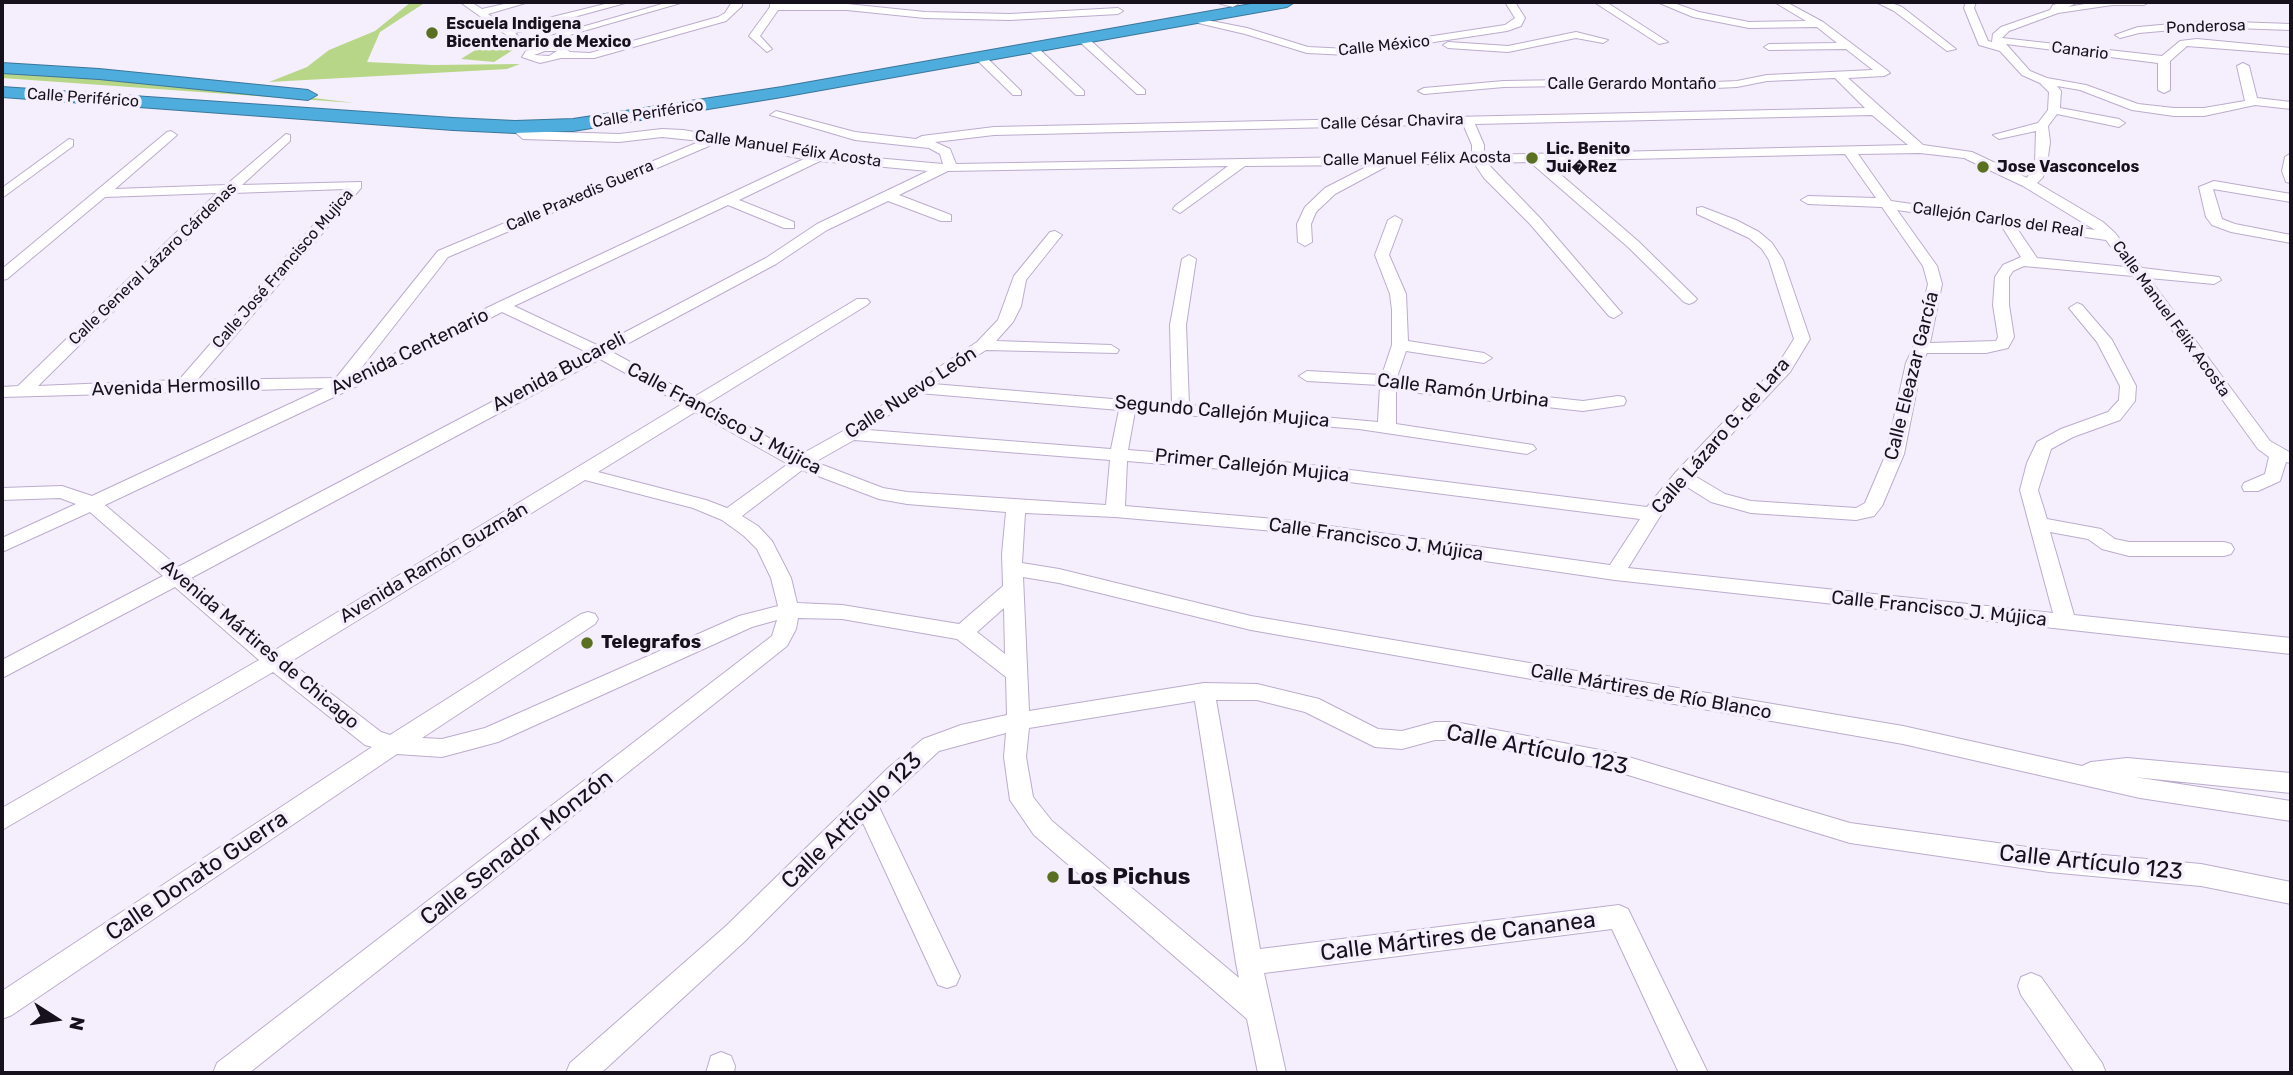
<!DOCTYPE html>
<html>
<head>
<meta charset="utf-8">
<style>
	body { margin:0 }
	#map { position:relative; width:2293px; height:1075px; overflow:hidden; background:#f5effd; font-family:Rubik,sans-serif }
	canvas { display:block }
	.frame { position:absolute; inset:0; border:4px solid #17111d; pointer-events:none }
	.north { position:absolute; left:21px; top:984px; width:70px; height:70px; -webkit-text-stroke:5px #f5effd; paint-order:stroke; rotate:102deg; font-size:19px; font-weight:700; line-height:28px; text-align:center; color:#17111d }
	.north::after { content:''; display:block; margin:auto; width:24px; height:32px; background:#17111d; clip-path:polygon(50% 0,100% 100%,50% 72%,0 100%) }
</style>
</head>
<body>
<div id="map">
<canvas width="2293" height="1075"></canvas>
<div class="frame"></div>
<div class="north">N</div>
</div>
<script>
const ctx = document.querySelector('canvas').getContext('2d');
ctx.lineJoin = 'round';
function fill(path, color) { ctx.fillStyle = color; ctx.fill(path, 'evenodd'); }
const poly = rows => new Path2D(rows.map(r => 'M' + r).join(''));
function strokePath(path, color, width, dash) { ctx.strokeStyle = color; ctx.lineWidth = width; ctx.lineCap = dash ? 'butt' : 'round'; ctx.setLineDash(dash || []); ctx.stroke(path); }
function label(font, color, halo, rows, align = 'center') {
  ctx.font = font + ' Rubik,sans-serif'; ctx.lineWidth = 7; ctx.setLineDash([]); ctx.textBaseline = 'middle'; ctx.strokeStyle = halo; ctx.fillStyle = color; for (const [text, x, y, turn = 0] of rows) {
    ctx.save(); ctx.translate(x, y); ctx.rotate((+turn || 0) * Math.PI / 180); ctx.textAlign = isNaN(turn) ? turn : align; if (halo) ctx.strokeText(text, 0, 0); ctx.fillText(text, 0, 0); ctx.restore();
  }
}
const green = poly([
	[411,2,426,2,380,32,367,62,432,65,520,64,507,69,269,82,307,67,329,50,375,31],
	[480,47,513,50,494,62,461,59],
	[2,71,231,88,355,103,2,78]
]);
const minor = poly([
	[460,2,471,2,482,9,513,2,529,2,488,14,508,28,613,2,629,2,515,33,520,38,515,41,460,2],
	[669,2,684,2,528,47,519,45,669,2],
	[732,2,742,2,742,6,726,21,594,58,561,58,540,63,522,57,526,51,544,45,560,45,570,52,590,53,718,17,725,13,732,2],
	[545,51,557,51,549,56,534,55,545,51],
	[770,2,847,4,925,12,1010,14,1118,8,1123,11,1118,14,1010,20,925,18,847,10,778,10,760,36,772,49,767,52,749,36,770,7,770,2],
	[1214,2,1236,2,1238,4,1233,7,1214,2],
	[1505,2,1515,2,1525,18,1521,26,1507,31,1348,55,1307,53,1245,34,1181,19,1186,16,1247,28,1308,47,1348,49,1505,25,1515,18,1505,2],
	[1594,2,1606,2,1668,42,1659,44,1594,2],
	[1657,2,1671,2,1699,12,1749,22,1806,21,1776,3,1786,2,1823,22,1888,71,1890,73,1884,76,1848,78,1923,145,1972,152,2027,178,2035,164,2036,131,1999,139,1993,135,2038,123,2048,110,2049,92,2040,83,2022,75,2000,51,1979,45,1964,8,1966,2,1976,2,1974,8,1988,41,1992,42,1993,34,2001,27,2050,10,2053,5,2063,2,2078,2,2068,7,2096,2,2149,2,2144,5,2112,5,2058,13,2009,31,2002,38,2162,56,2180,41,2197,39,2291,48,2291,54,2187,46,2170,61,2170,90,2164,93,2158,90,2158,63,2006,44,2030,71,2047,78,2086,85,2138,104,2174,108,2204,108,2245,101,2237,66,2243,63,2249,66,2257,98,2291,102,2291,109,2255,105,2204,116,2174,116,2132,110,2080,90,2057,86,2061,91,2060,108,2119,119,2125,123,2119,127,2057,114,2048,126,2050,142,2047,164,2043,177,2037,183,2103,222,2115,233,2142,268,2219,277,2221,280,2214,284,2149,278,2270,441,2291,453,2291,463,2286,462,2280,481,2258,491,2244,491,2242,487,2244,483,2265,474,2269,457,2258,449,2133,276,2024,266,2013,271,2009,277,2009,305,2014,337,2008,348,1986,353,1927,353,1922,363,1904,454,1882,506,1874,516,1856,520,1751,513,1711,502,1684,485,1659,518,1628,568,2053,613,2020,490,2027,463,2037,442,2061,429,2108,412,2119,400,2120,386,2097,342,2069,308,2077,303,2082,305,2112,340,2136,386,2135,401,2120,420,2073,437,2051,449,2038,490,2047,519,2101,529,2115,539,2129,542,2224,542,2231,544,2234,549,2231,554,2224,556,2129,556,2102,549,2088,539,2050,532,2074,615,2291,638,2291,654,1615,580,1286,532,1115,517,1025,513,1022,563,1059,569,1251,616,1903,726,2082,766,2091,762,2127,758,2291,773,2291,793,2134,777,2291,801,2291,821,2140,798,1903,744,1251,630,1059,583,1023,577,1029,711,1204,683,1257,684,1319,699,1378,729,1402,731,1435,722,1455,722,1615,753,1850,823,2049,850,2201,864,2291,882,2291,904,2201,886,2049,872,1850,843,1615,771,1455,740,1435,740,1402,749,1375,747,1305,712,1257,700,1216,700,1260,949,1619,905,1628,909,1708,1073,1679,1073,1612,929,1264,973,1286,1073,1258,1073,1247,1019,1034,835,1010,800,1004,757,1006,733,939,751,879,807,960,976,956,985,947,988,938,985,863,823,744,942,601,1073,566,1073,570,1063,726,926,888,768,923,739,961,725,1007,715,1006,677,957,639,842,619,798,618,796,629,787,646,249,1073,213,1073,217,1063,772,636,777,620,752,627,498,742,442,757,397,754,12,1015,2,1019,2,991,372,747,365,745,273,672,2,830,2,808,259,660,175,587,2,678,2,660,163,576,90,512,2,552,2,538,76,504,60,498,2,500,2,488,62,486,92,496,324,388,2,397,2,387,18,386,217,193,105,197,7,279,2,280,2,269,167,132,171,131,177,135,115,189,226,185,286,134,290,135,290,141,242,185,361,182,361,188,197,380,336,378,438,251,701,141,662,137,619,142,523,139,509,127,515,123,526,131,619,134,662,129,683,130,818,153,943,164,940,154,929,148,855,140,770,115,776,111,855,132,916,139,922,136,994,127,1865,108,1835,78,1767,81,1737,87,1693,89,1629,85,1504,87,1424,94,1418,91,1424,88,1504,81,1629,79,1693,83,1737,81,1767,75,1873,70,1846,49,1769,50,1764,47,1769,44,1837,43,1817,27,1749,28,1693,17,1657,2],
	[1872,115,1908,145,1484,155,1484,145,1475,124,1872,115],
	[1463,124,1472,145,1472,155,956,164,950,149,935,142,994,135,1463,124],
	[716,143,804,159,497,303,358,372,448,257,716,143],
	[1920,153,1964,158,2023,186,2095,230,1891,201,1858,154,1920,153],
	[1845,154,1876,198,1808,196,1801,200,1808,204,1882,207,1923,266,1928,284,1913,348,1906,363,1886,454,1865,503,1856,508,1751,501,1725,494,1693,475,1790,372,1810,339,1783,260,1772,243,1759,232,1736,220,1702,207,1697,208,1697,214,1749,238,1762,249,1769,260,1794,339,1777,366,1676,472,1647,507,1294,463,1128,450,1135,411,1359,429,1527,454,1536,449,1533,445,1396,424,1396,387,1419,393,1583,411,1624,405,1626,401,1624,397,1618,396,1583,401,1419,383,1397,377,1406,351,1484,363,1492,358,1484,353,1408,341,1406,294,1389,255,1402,220,1395,216,1388,220,1375,255,1390,294,1392,310,1392,345,1382,375,1307,371,1299,376,1307,381,1380,385,1378,422,1189,405,1186,325,1196,259,1189,255,1182,259,1170,325,1172,404,933,384,986,350,1117,353,1119,350,1111,345,996,341,1013,322,1021,306,1026,280,1062,235,1055,231,1050,232,1014,276,998,320,977,342,845,430,800,455,707,404,867,305,870,302,867,299,857,299,694,397,612,352,776,264,827,230,888,201,941,221,951,221,951,215,899,195,948,171,1228,166,1175,206,1173,209,1180,213,1245,166,1370,165,1325,188,1305,207,1297,224,1298,242,1305,246,1312,242,1311,224,1316,212,1335,194,1389,165,1474,163,1484,178,1530,224,1609,316,1614,318,1622,313,1619,310,1540,218,1487,163,1530,162,1628,247,1684,302,1689,304,1694,302,1697,299,1694,296,1638,241,1545,161,1845,154],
	[820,161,928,171,817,224,766,258,599,346,514,306,728,205,784,228,794,228,794,222,739,200,820,161],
	[345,189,179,380,38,386,233,193,345,189],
	[1897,210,2001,225,2021,257,2003,265,1995,277,1993,305,1998,337,1996,341,1930,343,1942,284,1937,266,1897,210],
	[2016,227,2106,240,2126,267,2037,258,2016,227],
	[502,312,587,352,178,567,105,505,355,387,502,312],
	[600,359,682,404,275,650,191,578,600,359],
	[919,393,1119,410,1111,449,868,430,919,393],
	[695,412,788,464,727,508,706,500,598,472,695,412],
	[854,440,1110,460,1106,505,907,492,883,488,815,462,854,440],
	[1127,461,1294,475,1640,519,1610,565,1286,520,1125,506,1127,461],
	[802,470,879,499,907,504,1006,512,1002,554,1003,586,959,624,842,605,797,603,791,578,772,541,758,526,742,516,802,470],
	[585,480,693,508,722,520,744,536,757,549,771,578,778,606,739,616,485,728,442,739,422,738,595,624,598,619,595,614,588,612,581,614,390,735,381,732,290,662,585,480],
	[1004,608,1005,654,977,632,1004,608],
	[1195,701,1236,963,1239,978,1052,821,1033,797,1026,757,1029,728,1195,701],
	[1876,2,1889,2,1902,7,1956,49,1947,51,1894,11,1876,2],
	[2206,21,2291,24,2291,30,2206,27,2139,33,2120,38,2115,35,2138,27,2206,21],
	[1576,32,1608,40,1603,43,1576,38,1508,52,1448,48,1443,45,1448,42,1508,46,1576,32],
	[1081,39,1089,39,1145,90,1145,94,1137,94,1081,43,1081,39],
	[1030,48,1038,48,1084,91,1084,95,1076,95,1030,52,1030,48],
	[978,57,986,57,1021,91,1021,95,1013,95,978,61,978,57],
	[69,139,73,140,73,146,2,198,2,188,69,139],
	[2291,153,2291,183,2286,182,2282,171,2285,157,2291,153],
	[2214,181,2291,194,2291,202,2213,189,2222,219,2235,224,2291,235,2291,243,2231,232,2212,225,2206,217,2199,187,2214,181],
	[2031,973,2041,977,2102,1063,2106,1073,2075,1073,2021,995,2018,986,2021,977,2031,973],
	[721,1052,731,1056,735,1066,734,1073,706,1073,711,1056,721,1052]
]);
const highway = poly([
	[1262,2,1295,2,1287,7,782,97,573,131,515,133,453,130,2,97,2,87,453,118,515,121,573,119,782,87,1262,2],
	[2,63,99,69,308,90,317,95,308,100,99,79,2,73,2,63]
]);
const markers = [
	[432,33,7,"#597021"],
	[1532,158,7,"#597021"],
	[1983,167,7,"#597021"],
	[587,643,7,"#597021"],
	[1053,877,7,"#597021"]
];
const farPoinames = [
	["Escuela Indigena",446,24],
	["Bicentenario de Mexico",446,42],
	["Lic. Benito",1546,149],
	["Jui�Rez",1546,167],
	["Jose Vasconcelos",1997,167]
];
const farStreetnames = [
	["Ponderosa",2206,27,-2],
	["Calle México",1384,46,-6],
	["Canario",2080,51,7],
	["Calle Gerardo Montaño",1632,84],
	["Calle Periférico",83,98,4],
	["Calle Periférico",648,114,-9],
	["Calle César Chavira",1392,122,-2],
	["Calle Manuel Félix Acosta",788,149,8],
	["Calle Manuel Félix Acosta",1417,159,-1],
	["Calle Praxedis Guerra",580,196,-23],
	["Callejón Carlos del Real",1998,220,8],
	["Calle General Lázaro Cárdenas",153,264,-44],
	["Calle José Francisco Mujica",283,269,-49],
	["Calle Manuel Félix Acosta",2171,319,54]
];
const streetNames = [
	["Avenida Centenario",410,352,-26],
	["Avenida Bucareli",559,372,-28],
	["Calle Eleazar García",1912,376,-76],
	["Avenida Hermosillo",176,387,-2],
	["Calle Ramón Urbina",1463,391,7],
	["Calle Nuevo León",911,393,-33],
	["Segundo Callejón Mujica",1222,412,5],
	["Calle Francisco J. Mújica",724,419,28],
	["Calle Lázaro G. de Lara",1721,436,-49],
	["Primer Callejón Mujica",1252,466,6],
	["Calle Francisco J. Mújica",1376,540,8],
	["Avenida Ramón Guzmán",434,563,-31],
	["Calle Francisco J. Mújica",1939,609,6],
	["Avenida Mártires de Chicago",260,645,40],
	["Calle Mártires de Río Blanco",1651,692,10]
];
const poiNames = [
	["Telegrafos",601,643]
];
const nearStreetnames = [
	["Calle Artículo 123",1537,750,11],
	["Calle Artículo 123",852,821,-44],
	["Calle Senador Monzón",517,848,-38],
	["Calle Artículo 123",2091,863,6],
	["Calle Donato Guerra",197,876,-34],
	["Calle Mártires de Cananea",1458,937,-7]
];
const nearPoinames = [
	["Los Pichus",1067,877]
];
fill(green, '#b8d688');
strokePath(minor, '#bcaccd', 2);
strokePath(highway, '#3b769a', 2);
fill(minor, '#fff');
fill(highway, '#4faddd');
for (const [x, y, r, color] of markers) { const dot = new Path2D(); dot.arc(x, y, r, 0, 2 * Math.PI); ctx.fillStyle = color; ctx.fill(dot); strokePath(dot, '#f5effd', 2.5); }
label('bold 16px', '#17111d', '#f5effd', farPoinames, 'left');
label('16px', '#17111d', '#f5effd', farStreetnames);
label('19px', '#17111d', '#f5effd', streetNames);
label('bold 19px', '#17111d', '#f5effd', poiNames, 'left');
label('23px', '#17111d', '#f5effd', nearStreetnames);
label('bold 23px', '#17111d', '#f5effd', nearPoinames, 'left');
</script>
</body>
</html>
